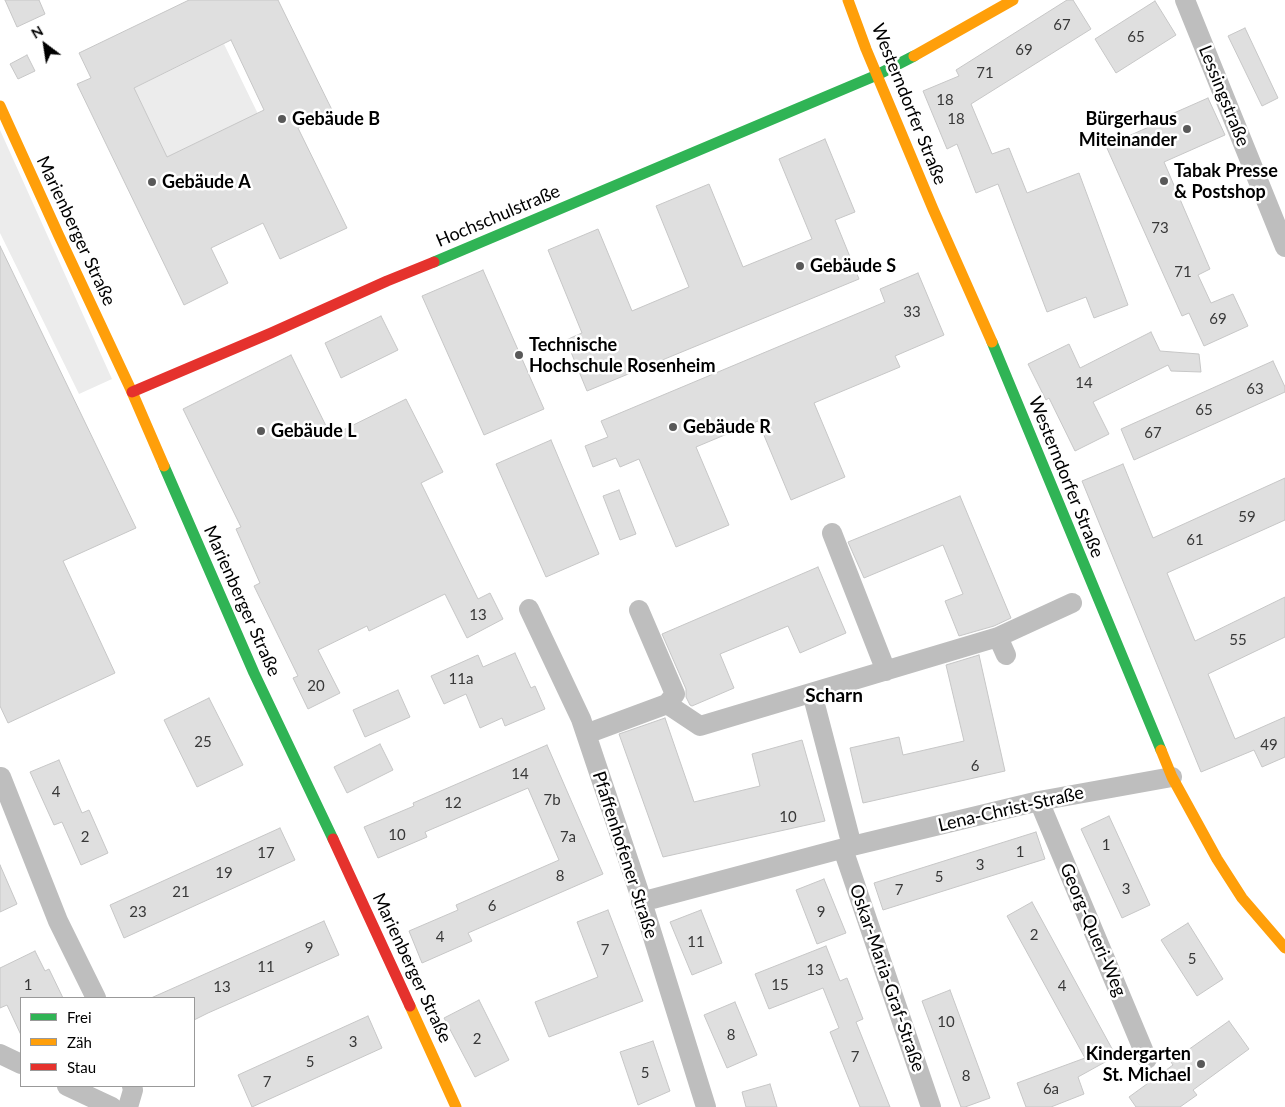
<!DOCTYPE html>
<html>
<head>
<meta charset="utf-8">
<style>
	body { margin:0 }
	#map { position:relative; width:1285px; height:1107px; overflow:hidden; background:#fff; font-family:Lato,sans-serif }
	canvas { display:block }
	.legend { position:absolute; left:20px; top:997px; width:175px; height:90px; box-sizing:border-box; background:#fff; border:1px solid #999; margin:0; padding:6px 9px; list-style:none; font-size:15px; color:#000 }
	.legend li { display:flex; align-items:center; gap:10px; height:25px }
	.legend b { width:25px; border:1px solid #999 }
	.north { position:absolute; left:20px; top:20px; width:50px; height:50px; -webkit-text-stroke:4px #fff; paint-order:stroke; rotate:329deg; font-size:14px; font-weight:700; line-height:20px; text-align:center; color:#000 }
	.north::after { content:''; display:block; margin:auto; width:18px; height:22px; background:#000; clip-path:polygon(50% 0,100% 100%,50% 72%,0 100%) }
</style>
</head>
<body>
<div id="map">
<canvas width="1285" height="1107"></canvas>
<ul class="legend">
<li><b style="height:6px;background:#30b455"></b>Frei</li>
<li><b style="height:6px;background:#ff9f0a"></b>Zäh</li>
<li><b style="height:6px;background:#e5322d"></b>Stau</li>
</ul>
<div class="north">N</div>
</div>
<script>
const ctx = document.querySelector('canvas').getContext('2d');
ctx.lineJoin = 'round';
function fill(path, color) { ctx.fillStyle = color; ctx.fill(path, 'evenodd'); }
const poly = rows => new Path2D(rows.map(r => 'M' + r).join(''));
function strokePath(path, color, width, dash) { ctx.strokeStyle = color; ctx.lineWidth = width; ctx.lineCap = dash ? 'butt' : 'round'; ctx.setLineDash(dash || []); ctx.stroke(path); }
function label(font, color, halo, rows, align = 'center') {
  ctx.font = font + ' Lato,sans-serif'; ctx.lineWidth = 5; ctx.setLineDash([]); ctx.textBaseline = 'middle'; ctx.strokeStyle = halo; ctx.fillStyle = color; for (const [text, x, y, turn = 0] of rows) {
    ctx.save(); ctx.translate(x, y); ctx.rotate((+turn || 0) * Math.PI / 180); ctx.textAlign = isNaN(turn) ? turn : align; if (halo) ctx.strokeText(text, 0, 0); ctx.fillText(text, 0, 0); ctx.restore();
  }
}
const green = poly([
	[224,44,258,114,167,157,134,88],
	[0,130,112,379,79,394,0,233]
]);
const building = poly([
	[5,0,39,0,45,14,17,27,5,0],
	[189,0,278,0,333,112,298,128,347,228,280,259,263,223,211,248,228,283,184,305,77,84,91,78,79,53,189,0],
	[231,40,264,110,167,157,134,88,231,40],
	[1067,0,1073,0,1091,29,971,104,992,154,1009,148,1027,193,1079,173,1128,305,1094,318,1086,297,1047,312,998,184,976,193,957,144,947,149,923,91,959,76,956,70,1067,0],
	[1155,1,1176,35,1116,73,1095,39,1155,1],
	[1245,28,1278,98,1262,106,1228,36,1245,28],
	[27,55,35,71,18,79,10,64,27,55],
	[1208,98,1225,135,1164,162,1210,269,1198,275,1211,303,1233,294,1248,326,1204,346,1189,313,1182,316,1106,146,1151,126,1149,124,1208,98],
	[825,139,855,212,835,220,859,279,587,391,566,340,582,333,548,250,598,229,632,311,689,287,656,206,709,184,743,267,812,239,779,159,825,139],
	[0,246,136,528,63,561,115,673,8,723,0,706,0,246],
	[483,270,544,409,484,435,422,296,483,270],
	[918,273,944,335,895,356,900,367,814,403,845,477,791,500,758,421,696,447,729,525,676,547,639,459,620,467,616,458,593,467,585,446,608,437,601,421,885,302,880,289,918,273],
	[381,316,398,350,341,378,325,343,381,316],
	[1151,332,1160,351,1199,354,1201,372,1171,371,1168,365,1093,402,1109,434,1075,451,1049,398,1046,400,1028,364,1069,344,1080,368,1151,332],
	[291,355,331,436,406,399,443,472,421,483,478,599,490,593,503,619,467,638,445,594,369,631,367,626,318,650,340,693,308,709,293,678,298,676,254,586,260,583,236,529,241,527,183,409,291,355],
	[1273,361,1285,387,1285,392,1134,460,1121,429,1273,361],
	[551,440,599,554,546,577,496,464,551,440],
	[1123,464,1153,538,1285,478,1285,520,1167,573,1195,641,1285,597,1285,637,1208,674,1235,739,1285,717,1285,757,1262,767,1254,750,1201,772,1082,481,1123,464],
	[619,490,636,534,620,540,603,496,619,490],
	[960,496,1011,618,994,626,959,636,945,601,963,594,943,545,864,578,848,542,960,496],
	[818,567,846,633,800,653,788,626,720,654,734,688,692,706,690,705,686,697,686,689,662,634,818,567],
	[515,653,531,688,535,686,545,709,505,726,502,718,480,728,466,694,444,704,431,676,478,655,483,667,515,653],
	[979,655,1005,771,863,803,850,748,899,737,903,755,964,741,946,665,979,655],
	[398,690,410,717,365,737,353,710,398,690],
	[209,698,243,765,197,787,164,720,209,698],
	[665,718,694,802,760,786,752,754,802,740,825,821,663,857,619,734,665,718],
	[380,744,393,770,347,793,334,767,380,744],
	[547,745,603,874,468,933,472,941,422,963,409,931,458,910,456,905,559,860,528,788,425,832,427,837,378,858,364,827,414,806,413,803,547,745],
	[59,760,82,813,89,810,108,853,81,865,62,822,54,825,30,772,59,760],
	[1109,816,1150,905,1122,918,1081,829,1109,816],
	[280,828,295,860,124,938,110,905,280,828],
	[1036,832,1045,859,883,910,874,883,1036,832],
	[0,865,17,904,0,912,0,865],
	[824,879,846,933,817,944,796,890,824,879],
	[1032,902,1116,1056,1078,1077,1084,1094,1051,1107,1026,1107,1017,1083,1085,1058,1007,916,1032,902],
	[608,910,643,1001,549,1037,535,1002,598,977,577,922,608,910],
	[701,910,722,963,692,975,670,922,701,910],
	[324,921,339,955,208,1013,194,1020,194,998,151,998,324,921],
	[1188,923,1223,979,1197,996,1161,940,1188,923],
	[826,946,840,981,847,978,863,1019,856,1022,890,1107,860,1107,830,1032,839,1028,823,988,769,1009,755,974,826,946],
	[35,951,45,971,49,969,63,998,21,998,21,1035,7,1005,0,1008,0,968,35,951],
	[950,990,990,1098,965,1107,961,1107,922,1001,950,990],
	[479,1000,509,1060,475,1077,444,1018,479,1000],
	[735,1002,757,1055,727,1068,704,1015,735,1002],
	[368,1016,382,1048,252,1107,238,1075,368,1016],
	[1229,1021,1249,1049,1193,1090,1197,1095,1180,1107,1136,1107,1129,1097,1173,1065,1171,1062,1229,1021],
	[653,1041,670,1091,638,1105,620,1052,653,1041],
	[770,1084,777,1107,746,1107,742,1092,770,1084]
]);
const street = poly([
	[1185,0,1285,247],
	[832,533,886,671],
	[529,609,581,719,638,889,706,1107],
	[639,610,675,694,667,704],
	[998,637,1006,655],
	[812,693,852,846],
	[586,734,667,704,700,726,998,637,1072,603],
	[1,777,58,921,96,998],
	[1039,801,1147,1059],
	[843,849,931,1107],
	[641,902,852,846,1039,801,1172,777],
	[0,1054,21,1064],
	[67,1086,112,1107],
	[128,1107,133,1090,132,1086]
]);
const fast = poly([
	[434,262,877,75,914,56],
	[992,342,1161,750],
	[164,466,254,673,333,839]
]);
const slow = poly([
	[848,0,866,49,933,209,992,342],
	[914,56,1013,0],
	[0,106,59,236,132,392,164,466],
	[1161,750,1172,777,1217,859,1242,898,1285,948],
	[410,1006,456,1107]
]);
const jam = poly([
	[132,392,271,333,387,281,434,262],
	[333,839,410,1006]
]);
const markers = [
	[282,119,5,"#595959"],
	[1187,129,5,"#595959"],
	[1164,181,5,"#595959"],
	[152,182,5,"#595959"],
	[800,266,5,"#595959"],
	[519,355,5,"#595959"],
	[673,427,5,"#595959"],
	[261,431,5,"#595959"],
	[1201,1064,5,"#595959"]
];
const numberNames = [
	["67",1062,25],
	["65",1136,37],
	["69",1024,50],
	["71",985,73],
	["18",945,100],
	["18",956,119],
	["73",1160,228],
	["71",1183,272],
	["33",912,312],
	["69",1218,319],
	["14",1084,383],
	["63",1255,389],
	["65",1204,410],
	["67",1153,433],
	["59",1247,517],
	["61",1195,540],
	["13",478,615],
	["55",1238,640],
	["11a",461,679],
	["20",316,686],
	["25",203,742],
	["49",1269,745],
	["6",975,766],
	["14",520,774],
	["4",56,792],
	["7b",552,800],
	["12",453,803],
	["10",788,817],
	["10",397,835],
	["2",85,837],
	["7a",568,837],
	["1",1106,845],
	["1",1020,852],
	["17",266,853],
	["3",980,865],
	["19",224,873],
	["8",560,876],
	["5",939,877],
	["3",1126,889],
	["7",899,890],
	["21",181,892],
	["6",492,906],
	["23",138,912],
	["9",821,912],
	["2",1034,935],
	["4",440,937],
	["11",696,942],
	["9",309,948],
	["7",605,950],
	["5",1192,959],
	["11",266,967],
	["13",815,970],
	["1",28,985],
	["15",780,985],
	["4",1062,986],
	["13",222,987],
	["10",946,1022],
	["8",731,1035],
	["2",477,1039],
	["3",353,1042],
	["7",855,1057],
	["5",310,1062],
	["5",645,1073],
	["8",966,1076],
	["7",267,1082],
	["6a",1051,1089]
];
const streetNames = [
	["Lessingstraße",1224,96,68],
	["Westerndorfer Straße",909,104,68],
	["Hochschulstraße",498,216,-23],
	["Marienberger Straße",76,231,65],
	["Westerndorfer Straße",1066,477,68],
	["Marienberger Straße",242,601,66],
	["Lena-Christ-Straße",1011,809,-13],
	["Pfaffenhofener Straße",625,855,72],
	["Georg-Queri-Weg",1093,930,67],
	["Marienberger Straße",412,968,65],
	["Oskar-Maria-Graf-Straße",887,978,71]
];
const poiNames = [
	["Gebäude B",292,119],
	["Bürgerhaus",1177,119,"right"],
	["Miteinander",1177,140,"right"],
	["Tabak Presse",1174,171],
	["& Postshop",1174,192],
	["Gebäude A",162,182],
	["Gebäude S",810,266],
	["Technische",529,345],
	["Hochschule Rosenheim",529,366],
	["Gebäude R",683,427],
	["Gebäude L",271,431],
	["Kindergarten",1191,1054,"right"],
	["St. Michael",1191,1075,"right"]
];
const neighbourhoodNames = [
	["Scharn",834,696]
];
fill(green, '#ececec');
fill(building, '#dfdfdf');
strokePath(building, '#c7c7c7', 1);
strokePath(street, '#bebebe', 20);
strokePath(fast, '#30b455', 11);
strokePath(slow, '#ff9f0a', 11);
strokePath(jam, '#e5322d', 11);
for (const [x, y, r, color] of markers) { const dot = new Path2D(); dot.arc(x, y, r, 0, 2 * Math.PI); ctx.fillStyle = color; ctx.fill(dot); strokePath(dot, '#fff', 2); }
label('15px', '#383838', null, numberNames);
label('18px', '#000', '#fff', streetNames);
label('bold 18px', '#000', '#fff', poiNames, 'left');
label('bold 19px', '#000', '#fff', neighbourhoodNames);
</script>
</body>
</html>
